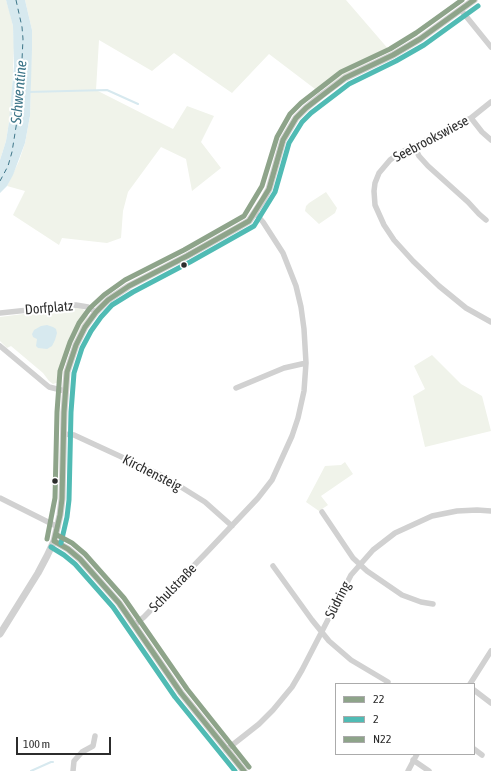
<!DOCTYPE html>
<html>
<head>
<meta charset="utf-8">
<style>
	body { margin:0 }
	#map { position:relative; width:491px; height:771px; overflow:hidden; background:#fff; font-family:"Asap Condensed",sans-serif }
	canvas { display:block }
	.legend { position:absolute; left:335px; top:683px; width:140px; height:72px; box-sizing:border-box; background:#fff; border:1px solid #ababab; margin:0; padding:5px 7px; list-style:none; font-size:12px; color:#2c2c2c }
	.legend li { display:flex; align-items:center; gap:8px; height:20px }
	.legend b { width:20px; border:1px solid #ababab }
	.scale { position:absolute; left:16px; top:737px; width:95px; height:18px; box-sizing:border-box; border:2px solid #2c2c2c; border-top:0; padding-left:5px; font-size:12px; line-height:14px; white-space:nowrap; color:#2c2c2c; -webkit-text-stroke:3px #fff; paint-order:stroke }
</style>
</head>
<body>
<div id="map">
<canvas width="491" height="771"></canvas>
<ul class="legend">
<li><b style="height:5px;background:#8ea48a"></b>22</li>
<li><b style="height:5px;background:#50bbb4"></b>2</li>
<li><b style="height:5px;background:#8ea48a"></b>N22</li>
</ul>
<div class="scale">100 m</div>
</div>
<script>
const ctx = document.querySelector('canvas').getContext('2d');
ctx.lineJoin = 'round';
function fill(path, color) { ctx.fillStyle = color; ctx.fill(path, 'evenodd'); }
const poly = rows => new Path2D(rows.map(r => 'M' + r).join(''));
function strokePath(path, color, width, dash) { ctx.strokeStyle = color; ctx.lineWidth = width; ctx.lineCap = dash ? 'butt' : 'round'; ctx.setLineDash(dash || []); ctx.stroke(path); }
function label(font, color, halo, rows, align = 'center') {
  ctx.font = font + ' "Asap Condensed",sans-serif'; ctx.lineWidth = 4; ctx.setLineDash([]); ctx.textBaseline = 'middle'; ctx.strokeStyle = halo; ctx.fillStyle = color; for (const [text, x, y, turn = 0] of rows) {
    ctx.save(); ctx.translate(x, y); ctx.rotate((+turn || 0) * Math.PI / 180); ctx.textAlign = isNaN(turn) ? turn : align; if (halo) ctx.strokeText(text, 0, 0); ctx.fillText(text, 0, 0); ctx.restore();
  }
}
const green = poly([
	[0,0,6,0,10,13,13,26,14,46,12,96,9,122,6,141,0,160],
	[25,0,346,0,390,51,343,76,319,92,269,54,232,93,174,53,152,71,99,40,96,90,173,129,187,106,214,116,201,142,221,168,192,191,186,159,161,147,128,192,123,211,121,238,107,243,62,238,59,245,13,215,25,191,7,186,19,161,25,143,30,116,32,30],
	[326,192,337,208,335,213,319,224,305,211,306,206,309,203],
	[76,307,83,309,88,315,87,319,76,336,67,356,61,379,59,382,53,384,49,381,43,373,11,346,7,348,0,341,0,317],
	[432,355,461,384,482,396,491,431,425,447,413,396,425,389,414,366],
	[345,462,353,474,321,496,328,505,319,511,306,502,325,466,341,465]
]);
const water = poly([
	[6,0,25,0,32,30,32,49,30,116,25,143,13,175,7,186,0,193,0,160,6,141,9,122,14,66,13,26],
	[47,325,53,327,56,329,57,333,55,340,52,346,47,349,38,348,36,346,37,339,33,337,32,334,34,330,41,326]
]);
const stream = poly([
	[28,92,107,90,138,104],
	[31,771,51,762,53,762]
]);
const ferry = poly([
	[0,181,8,166,12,152,20,102,23,39,22,27,16,0]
]);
const minor = poly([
	[461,10,491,47],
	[491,102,471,118,398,154,390,160,379,173,375,183,374,191,375,205,384,225,394,240,413,261,439,286,466,308,491,322],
	[471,118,482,132,491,140],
	[414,146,419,156,428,166,468,202,479,214,486,220],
	[0,313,76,305,88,307,96,312],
	[0,346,49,387,65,391],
	[236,388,284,368,306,363],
	[64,434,74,435,165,477,205,502,232,526],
	[0,498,58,527],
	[322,512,353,558,367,571,402,595,421,602,433,604],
	[273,566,312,620,329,641,351,660,388,682],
	[134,625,144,617,206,553,258,498,272,480,292,436,298,418,304,391,306,363,304,329,301,307,296,286,283,253,263,222,255,213],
	[470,684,491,651],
	[474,690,491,703],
	[474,749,482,755],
	[226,750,259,724,273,710,292,687,302,670,351,575,373,550,395,533,432,516,457,511,477,510,491,511],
	[413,760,429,771],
	[73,771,74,761,82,752,93,746,95,736],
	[408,771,417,754]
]);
const tertiary = poly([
	[54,541,68,549,80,559,119,603,181,693,244,771],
	[0,634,38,573,47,556,54,541,60,515,62,499,64,412,67,372,76,345,85,327,96,312,108,300,129,286,187,256,237,228,249,221,263,200,269,189,283,140,296,118,306,108,322,95,345,78,393,55,420,39,474,0]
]);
const bus1 = poly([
	[54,541,60,515,62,499,64,412,67,372,76,345,85,327,96,312,108,300,129,286,187,256,249,221,269,189,283,140,296,118,306,108,345,78,393,55,420,39,474,0],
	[54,541,68,549,80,559,119,603,181,693,244,771]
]);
const bus2 = poly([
	[61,543,67,517,69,500,71,412,74,373,82,348,91,331,101,317,112,305,133,292,190,262,254,226,275,192,289,143,302,122,311,113,349,84,396,61,424,45,478,6],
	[51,547,64,555,75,564,113,607,175,697,235,771]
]);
const bus3 = poly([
	[57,535,72,543,85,554,124,598,187,689,249,767],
	[47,539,55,498,57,412,60,371,70,342,79,323,90,308,104,295,125,280,184,250,244,216,262,186,277,137,290,114,301,103,341,72,390,49,416,33,462,0]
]);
const markers = [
	[184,265,3.5,"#2c2c2c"],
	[55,481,3.5,"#2c2c2c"]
];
const streetNames = [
	["Seebrookswiese",431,139,-28],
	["Dorfplatz",49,308,-5],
	["Kirchensteig",152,473,27],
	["Schulstraße",173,588,-46],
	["Südring",338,600,-63]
];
const waterNames = [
	["Schwentine",19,92,-85]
];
fill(green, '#f0f3ea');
fill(water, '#d7e9ef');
strokePath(stream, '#d7e9ef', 2);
strokePath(ferry, '#3e7689', 1, [5, 4]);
strokePath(minor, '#d1d1d1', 5.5);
strokePath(tertiary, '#d1d1d1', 7);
strokePath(bus1, '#8ea48a', 5);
strokePath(bus2, '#50bbb4', 5);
strokePath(bus3, '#8ea48a', 5);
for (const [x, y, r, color] of markers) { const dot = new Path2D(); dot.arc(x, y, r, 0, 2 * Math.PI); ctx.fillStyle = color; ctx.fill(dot); strokePath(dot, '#fff', 1.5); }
label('14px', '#2c2c2c', '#fff', streetNames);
label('italic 15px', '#3e7689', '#fff', waterNames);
</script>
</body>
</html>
